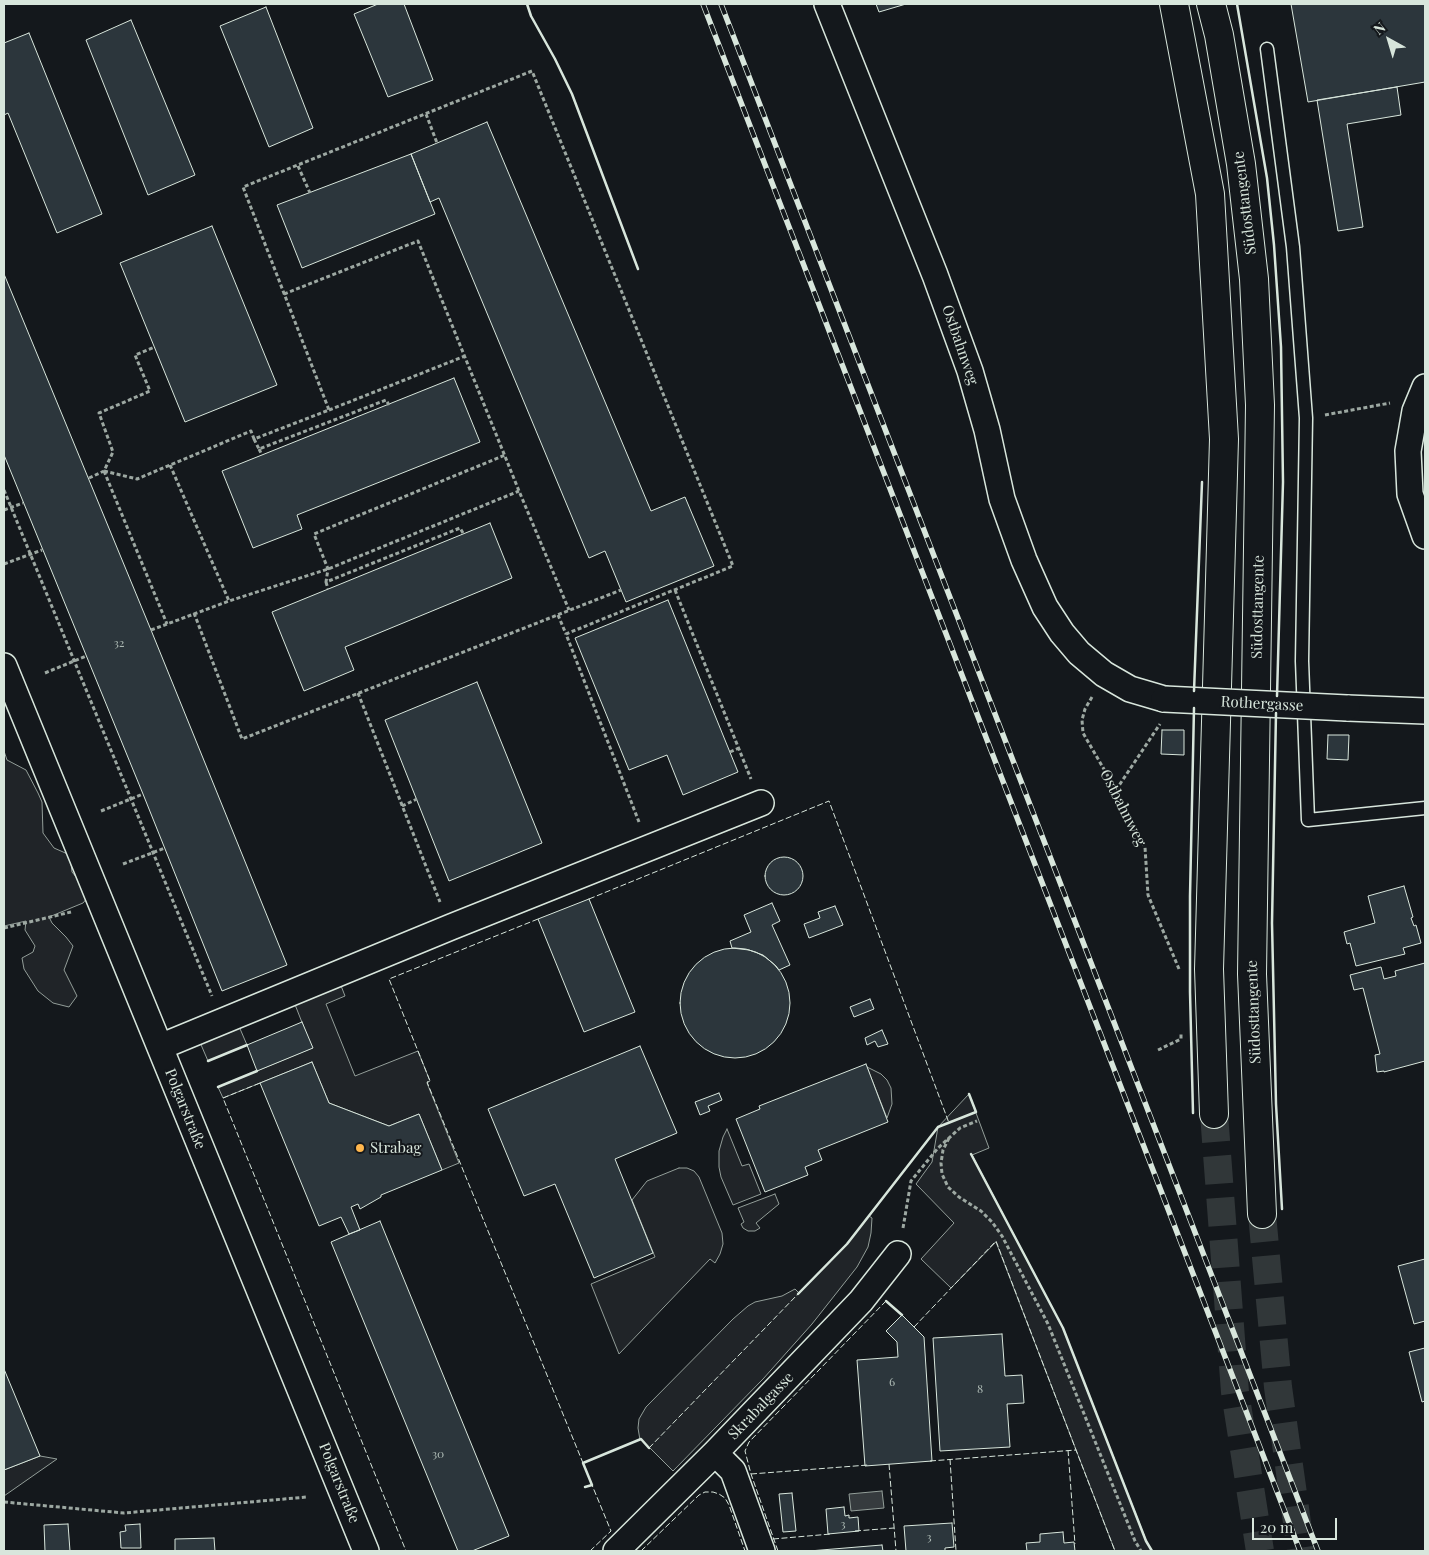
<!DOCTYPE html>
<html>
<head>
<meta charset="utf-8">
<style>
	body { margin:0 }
	#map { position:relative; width:1429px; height:1555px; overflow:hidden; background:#14181c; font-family:"Playfair Display",serif }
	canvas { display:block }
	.frame { position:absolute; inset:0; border:5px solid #d8e6dc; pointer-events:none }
	.north { position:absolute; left:1364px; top:15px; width:50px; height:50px; -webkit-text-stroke:4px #14181c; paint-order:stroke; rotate:321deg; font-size:14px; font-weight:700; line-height:20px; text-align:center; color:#d8e6dc }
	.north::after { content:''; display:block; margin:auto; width:18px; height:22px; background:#d8e6dc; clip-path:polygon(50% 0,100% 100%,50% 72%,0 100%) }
	.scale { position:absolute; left:1252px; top:1518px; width:85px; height:22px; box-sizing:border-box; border:2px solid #d8e6dc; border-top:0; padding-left:6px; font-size:15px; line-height:18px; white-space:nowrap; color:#d8e6dc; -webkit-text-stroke:4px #14181c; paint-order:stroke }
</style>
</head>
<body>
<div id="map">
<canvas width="1429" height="1555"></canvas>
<div class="frame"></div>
<div class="north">N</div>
<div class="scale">20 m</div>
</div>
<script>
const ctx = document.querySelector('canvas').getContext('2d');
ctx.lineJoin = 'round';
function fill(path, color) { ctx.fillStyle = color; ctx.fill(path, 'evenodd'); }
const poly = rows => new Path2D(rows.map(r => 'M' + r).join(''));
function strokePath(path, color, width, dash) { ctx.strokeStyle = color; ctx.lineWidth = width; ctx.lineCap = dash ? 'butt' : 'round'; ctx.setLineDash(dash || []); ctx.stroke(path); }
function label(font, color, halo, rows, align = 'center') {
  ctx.font = font + ' "Playfair Display",serif'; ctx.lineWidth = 4; ctx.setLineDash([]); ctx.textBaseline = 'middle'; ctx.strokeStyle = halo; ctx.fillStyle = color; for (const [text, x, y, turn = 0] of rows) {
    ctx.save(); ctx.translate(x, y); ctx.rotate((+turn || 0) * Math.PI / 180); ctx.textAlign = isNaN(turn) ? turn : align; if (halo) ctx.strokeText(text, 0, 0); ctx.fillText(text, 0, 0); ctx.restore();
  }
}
const green = poly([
	[4,751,7,760,26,770,38,793,42,802,43,833,54,848,70,855,72,872,77,878,86,877,93,891,83,903,49,917,52,923,66,937,73,946,64,970,77,996,69,1007,53,1003,38,991,24,969,22,958,33,952,35,946,25,930,26,921,4,926,4,751],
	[340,983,345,996,326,1004,355,1076,418,1051,430,1081,427,1083,459,1163,442,1170,419,1114,389,1126,329,1103,312,1062,223,1098,218,1087,312,1048,294,1002,340,983],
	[238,1024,247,1045,208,1061,199,1040,238,1024],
	[867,1067,881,1074,887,1080,891,1088,892,1104,887,1118,867,1067],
	[969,1094,989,1148,972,1155,1063,1328,1146,1540,1152,1551,1115,1551,996,1242,951,1288,921,1259,954,1223,916,1184,932,1162,938,1127,969,1094],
	[727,1129,742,1166,749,1164,761,1194,733,1205,721,1177,719,1167,719,1151,723,1137,727,1129],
	[679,1168,687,1168,694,1171,699,1177,722,1233,723,1244,720,1254,715,1263,710,1259,619,1354,591,1284,655,1257,632,1200,647,1181,679,1168],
	[775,1194,779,1204,756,1223,760,1228,755,1231,748,1231,743,1228,741,1224,744,1222,738,1208,775,1194],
	[869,1216,872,1218,871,1233,868,1247,857,1267,812,1324,763,1379,673,1471,641,1439,640,1440,638,1428,639,1419,646,1407,733,1319,748,1306,755,1302,782,1296,795,1289,799,1293,847,1244,869,1216],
	[40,1456,57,1459,4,1496,4,1470,40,1456]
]);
const water = poly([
	[882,1491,884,1508,851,1511,849,1494,882,1491]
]);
const building = poly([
	[378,4,404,4,433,80,388,97,354,14,378,4],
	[876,4,906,4,879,12,876,4],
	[1291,4,1425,4,1425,82,1308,102,1291,4],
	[266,7,313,128,269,147,220,26,266,7],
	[131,20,195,175,148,195,86,40,131,20],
	[29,33,102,214,57,233,8,113,4,115,4,43,29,33],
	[1397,87,1401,115,1347,124,1363,227,1338,231,1317,100,1397,87],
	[487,122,651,511,685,497,714,566,626,602,605,551,589,558,439,198,430,202,411,154,487,122],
	[411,154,435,214,302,268,277,205,411,154],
	[212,226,277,385,185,422,120,263,212,226],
	[4,274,151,630,287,965,222,991,143,794,4,455,4,274],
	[454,378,480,442,297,515,302,529,253,548,222,471,454,378],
	[490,523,512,578,345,647,354,670,304,691,272,612,490,523],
	[668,600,738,772,683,795,667,755,629,770,575,638,668,600],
	[477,682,542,843,449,881,385,720,477,682],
	[1162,730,1184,730,1184,755,1161,754,1162,730],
	[1328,735,1349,735,1348,760,1327,759,1328,735],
	'765 876a19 19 0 1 1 38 0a19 19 0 1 1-38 0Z',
	[1404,886,1413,917,1411,918,1414,926,1416,925,1421,943,1403,948,1405,954,1356,966,1350,943,1347,944,1344,932,1375,923,1368,896,1404,886],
	[589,899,635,1012,584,1032,538,919,589,899],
	[772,903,780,921,772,925,790,965,779,970,776,966,763,955,749,950,732,948,730,941,751,932,744,915,772,903],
	[835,906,843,925,809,938,804,924,820,918,818,912,835,906],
	'680 1003a55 55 0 1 1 110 0a55 55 0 1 1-110 0Z',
	[1425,963,1425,1061,1384,1072,1384,1071,1377,1072,1375,1055,1380,1054,1363,988,1354,990,1350,975,1381,967,1384,979,1396,976,1395,971,1425,963],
	[870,999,874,1009,854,1017,850,1007,870,999],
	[302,1022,313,1048,257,1071,247,1045,302,1022],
	[882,1030,888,1044,878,1047,875,1041,867,1045,865,1038,882,1030],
	[640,1046,677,1133,615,1159,653,1253,594,1278,555,1184,524,1196,488,1109,640,1046],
	[312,1062,329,1103,389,1126,419,1114,442,1170,381,1195,381,1197,360,1209,358,1204,351,1207,360,1230,349,1234,341,1217,319,1226,260,1083,312,1062],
	[866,1064,888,1122,818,1150,822,1160,805,1167,808,1175,765,1192,736,1119,760,1109,759,1106,866,1064],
	[719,1093,722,1100,708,1106,710,1111,700,1115,695,1102,719,1093],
	[380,1221,509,1536,472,1551,458,1551,331,1242,380,1221],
	[1425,1259,1425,1321,1414,1324,1398,1266,1425,1259],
	[902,1315,924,1337,932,1461,865,1466,857,1360,898,1357,897,1342,886,1331,902,1315],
	[1002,1334,1005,1376,1022,1375,1024,1403,1007,1404,1010,1447,940,1451,933,1338,1002,1334],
	[1425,1348,1425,1401,1422,1402,1409,1352,1425,1348],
	[4,1369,40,1456,4,1470,4,1369],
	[792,1493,796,1531,783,1532,779,1494,792,1493],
	[844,1507,845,1516,849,1515,849,1518,858,1517,859,1531,828,1534,826,1509,844,1507],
	[952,1523,954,1547,945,1548,945,1551,906,1551,904,1526,952,1523],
	[68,1524,70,1551,45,1551,44,1525,68,1524],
	[140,1524,141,1548,121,1548,120,1532,126,1531,125,1525,140,1524],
	[1063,1532,1064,1543,1074,1542,1075,1551,1027,1551,1026,1543,1040,1542,1040,1534,1063,1532],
	[214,1538,215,1551,175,1551,175,1539,214,1538],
	[882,1545,883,1551,809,1551,882,1545]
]);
const motorwayTunnel = poly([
	[1214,1114,1235,1392,1260,1551],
	[1262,1214,1278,1387,1301,1551]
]);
const path = poly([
	[426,114,437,143],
	[298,166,310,193],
	[284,294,418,241,519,491,569,610],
	[329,410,465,356],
	[1325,415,1390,403],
	[254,439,259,449,386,400,389,405],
	[259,449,262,455],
	[170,465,229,601],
	[104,471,137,479,251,431,254,439,329,410,243,187,532,71,733,566,566,634,639,822],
	[104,471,167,624],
	[89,478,104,471,113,452,99,413,150,391,135,355,155,347],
	[4,490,212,996],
	[4,510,23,503],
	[463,533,460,528,326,582,328,569,314,534,505,455],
	[4,564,42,550],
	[326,582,328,589],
	[675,590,751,779],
	[194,613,242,739,621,590],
	[558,615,566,634],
	[151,630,229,601,328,569,519,491],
	[45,673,86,656],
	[358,693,440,902],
	[1092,697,1085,709,1082,720,1083,733,1116,790,1145,847,1148,895,1179,969],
	[730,752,739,748],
	[1116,790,1160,724],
	[402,806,417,799],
	[101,811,143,794],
	[123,864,165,848],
	[4,928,71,912],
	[1158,1050,1181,1039,1181,1032],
	[949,1138,943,1150,941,1163,942,1174,948,1187,959,1197,981,1211,992,1222,1002,1236,1048,1324,1135,1541,1141,1551],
	[903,1228,911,1181,938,1148,960,1128,977,1121],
	[4,1502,124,1513,307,1497]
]);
const service = poly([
	[1267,49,1293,247,1306,418,1302,661,1308,820,1425,808]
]);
const minor = poly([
	[827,4,935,275,970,371,987,430,1002,499,1024,560,1045,607,1062,633,1079,653,1104,674,1130,689,1164,699],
	[1425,387,1415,411,1408,451,1410,494,1425,536],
	[4,666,366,1551],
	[1347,708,1425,711],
	[160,1047,451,927,761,803],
	[715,1453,733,1471,762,1551],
	[616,1551,715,1453,861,1301,898,1254]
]);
const motorway = poly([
	[1174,4,1210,194,1224,439,1209,969,1214,1114],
	[1211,4,1219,35,1241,164,1254,279,1260,405,1252,974,1262,1214]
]);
const rail = poly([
	[703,4,1300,1551],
	[721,4,1318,1551]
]);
const minorBridge = poly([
	[1164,699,1347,708]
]);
const fence = poly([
	[4,4,9,4],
	[589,899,829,801,949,1123],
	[538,919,389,979,430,1081,427,1082,583,1463],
	[260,1083,223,1098,406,1551],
	[914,1327,996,1241,1076,1450],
	[649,1448,798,1294],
	[1068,1450,1075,1544],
	[950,1459,956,1551],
	[930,1461,1076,1450,1115,1551],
	[889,1464,896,1551],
	[751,1474,868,1465],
	[855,1531,894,1528],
	[773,1539,831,1534],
	[590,1551,611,1531,592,1485],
	[641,1551,699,1495,705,1492,713,1492,719,1494,725,1498,729,1505,745,1551],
	[778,1551,751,1474,745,1451,749,1442,886,1301]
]);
const wall = poly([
	[527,4,531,16,555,59,572,94,638,269],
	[1237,4,1267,178,1274,245,1281,347,1283,482,1277,696],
	[1194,691,1202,482],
	[1276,713,1272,923,1276,1104,1282,1209],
	[208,1061,247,1045],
	[218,1087,257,1071],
	[1193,1113,1190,992,1190,896,1194,708],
	[971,1154,1063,1328,1146,1541,1152,1551],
	[798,1294,847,1244,938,1127,976,1112,969,1094],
	[886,1301,902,1315],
	[585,1487,592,1485,583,1463,641,1439,649,1448]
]);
const markers = [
	[360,1148,5,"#ffb74d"]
];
const numberNames = [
	["32",119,643],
	["6",892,1382],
	["8",980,1389],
	["30",438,1454],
	["3",843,1524],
	["3",929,1537]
];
const streetNames = [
	["Südosttangente",1245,203,-97],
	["Ostbahnweg",960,345,71],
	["Südosttangente",1258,607,-89],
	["Rothergasse",1262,704,3],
	["Ostbahnweg",1123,808,63],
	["Südosttangente",1254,1012,-92],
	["Polgarstraße",185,1109,68],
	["Skrabalgasse",761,1406,-46],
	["Polgarstraße",339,1483,68]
];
const poiNames = [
	["Strabag",370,1148]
];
fill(green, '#202428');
strokePath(green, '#939e99', 1);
fill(water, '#363b3e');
strokePath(water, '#939e99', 1);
fill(building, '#2c363c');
strokePath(building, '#d8e6dc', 1);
strokePath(motorwayTunnel, '#313739', 28, [28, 14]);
strokePath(service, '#d8e6dc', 15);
strokePath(minor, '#d8e6dc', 28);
strokePath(motorway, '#d8e6dc', 30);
strokePath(path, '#9da8a2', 3, [4, 2.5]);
strokePath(service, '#14181c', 12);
strokePath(minor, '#14181c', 25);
strokePath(motorway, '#14181c', 28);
strokePath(rail, '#d8e6dc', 5.5);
strokePath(rail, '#14181c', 4, [11]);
strokePath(minorBridge, '#d8e6dc', 28, []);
strokePath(minorBridge, '#14181c', 25);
strokePath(fence, '#d8e6dc', 1, [6, 2.5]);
strokePath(wall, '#d8e6dc', 2.5);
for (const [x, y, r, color] of markers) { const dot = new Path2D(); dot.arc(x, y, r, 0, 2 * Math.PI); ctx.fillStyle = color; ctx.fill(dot); strokePath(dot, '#14181c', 2); }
label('12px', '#adbab4', null, numberNames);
label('15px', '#d8e6dc', '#14181c', streetNames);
label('15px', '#d8e6dc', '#14181c', poiNames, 'left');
</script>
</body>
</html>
